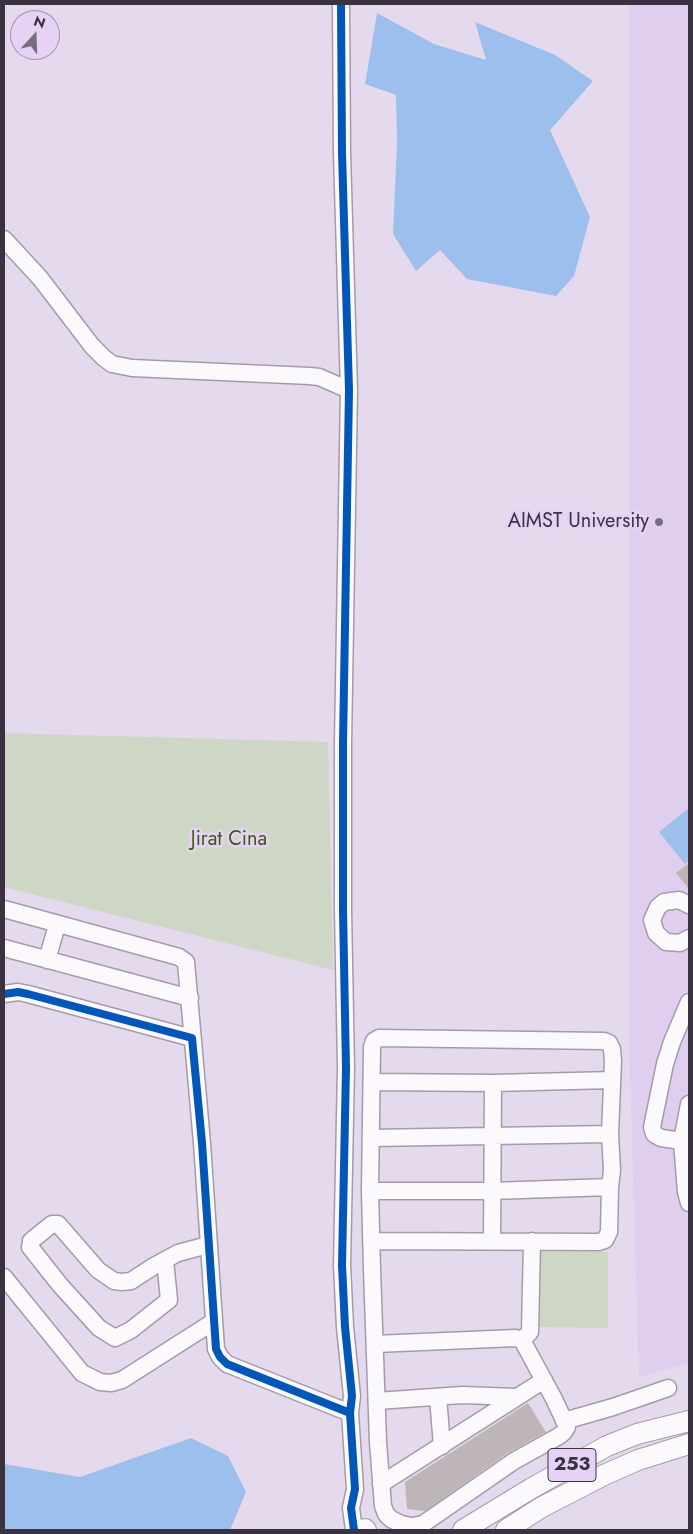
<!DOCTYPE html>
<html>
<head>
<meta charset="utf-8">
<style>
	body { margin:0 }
	#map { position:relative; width:693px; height:1534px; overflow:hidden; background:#e5daed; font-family:Jost,sans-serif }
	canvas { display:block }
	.frame { position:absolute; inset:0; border:5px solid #3a3240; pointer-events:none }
	.north { position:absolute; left:10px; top:10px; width:50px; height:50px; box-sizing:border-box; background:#e6d2f5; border:1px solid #a192ad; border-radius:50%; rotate:20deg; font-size:14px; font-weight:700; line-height:20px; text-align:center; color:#3a3240 }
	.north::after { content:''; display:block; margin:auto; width:18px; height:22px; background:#766d7d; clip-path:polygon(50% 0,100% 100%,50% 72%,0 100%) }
</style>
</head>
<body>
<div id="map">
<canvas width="693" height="1534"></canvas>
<div class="frame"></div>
<div class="north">N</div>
</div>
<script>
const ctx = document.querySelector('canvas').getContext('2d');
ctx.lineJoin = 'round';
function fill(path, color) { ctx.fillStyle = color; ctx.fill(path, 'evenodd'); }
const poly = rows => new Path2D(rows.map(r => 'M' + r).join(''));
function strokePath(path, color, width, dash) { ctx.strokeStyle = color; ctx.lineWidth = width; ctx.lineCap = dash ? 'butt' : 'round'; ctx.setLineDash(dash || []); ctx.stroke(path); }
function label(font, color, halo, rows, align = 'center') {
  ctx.font = font + ' Jost,sans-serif'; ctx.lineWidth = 5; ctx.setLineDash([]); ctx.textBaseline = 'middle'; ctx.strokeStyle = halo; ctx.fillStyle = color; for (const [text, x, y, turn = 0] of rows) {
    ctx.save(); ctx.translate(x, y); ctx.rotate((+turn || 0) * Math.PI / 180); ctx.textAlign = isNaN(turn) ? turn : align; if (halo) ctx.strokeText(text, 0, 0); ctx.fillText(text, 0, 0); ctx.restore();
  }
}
const built = poly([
	[629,4,689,4,689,1363,639,1377,629,1040]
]);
const green = poly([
	[4,733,328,742,333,970,4,887],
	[538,1252,608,1252,608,1328,538,1327]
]);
const water = poly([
	[377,13,434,44,486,60,475,22,555,55,593,81,550,130,590,217,574,276,556,296,467,279,440,250,416,271,393,234,397,142,396,95,365,84],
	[689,808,689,861,685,864,659,832],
	[191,1438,228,1456,246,1492,230,1530,4,1530,4,1464,80,1477]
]);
const building = poly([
	[689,863,689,889,676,873],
	[528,1403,546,1432,508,1453,425,1511,407,1509,405,1482]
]);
const minor = poly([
	[341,4,342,153,349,390,343,743,343,910,346,1068,342,1265,345,1327,352,1396,350,1413,355,1489,351,1508,354,1530],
	[4,239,40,278,92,346,104,358,112,364,132,368,310,376,319,377,349,390],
	[689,905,679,900,664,902,658,907,652,920,656,933,666,942,680,943,689,938],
	[4,909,179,957,186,962,202,1143,216,1349,220,1357,227,1364,350,1413],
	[4,948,190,998],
	[47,960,57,925],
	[4,994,18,992,28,994,192,1038],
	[373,1082,493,1083,612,1080],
	[689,1104,682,1141,686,1192,689,1203],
	[371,1138,610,1134],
	[682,1141,661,1138,654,1134,652,1127,665,1064,672,1042,689,1002],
	[370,1191,491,1191,610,1187,609,1232,605,1240,599,1242,371,1241],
	[492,1241,493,1083],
	[165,1260,169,1300,131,1330,115,1338,99,1328,60,1285,30,1247,31,1244,31,1241,52,1224,58,1224,98,1270,114,1281,122,1282,131,1281,154,1266,165,1260,178,1253,208,1245],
	[4,1277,82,1373,100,1382,111,1383,122,1380,213,1322],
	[522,1340,530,1332,532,1241],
	[375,1344,516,1338,522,1340,554,1399,567,1427,564,1432,559,1436,514,1461,423,1524,412,1526,401,1524,391,1519,386,1514,383,1506,378,1442,372,1269,370,1191,372,1047,374,1041,379,1038,604,1041,609,1043,612,1049,613,1061,610,1134,612,1170,610,1187],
	[438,1397,442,1446],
	[377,1401,462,1395,517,1397],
	[564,1421,613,1407,668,1388],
	[381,1484,544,1380]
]);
const major = poly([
	[365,1529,366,1530],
	[463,1530,532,1488,607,1446,637,1434,689,1421],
	[506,1530,542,1507,604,1475,638,1460,689,1444]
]);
const cycleway = poly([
	[341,4,342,153,349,390,343,743,343,910,346,1068,342,1265,345,1327,352,1396,350,1413,355,1489,351,1508,354,1530],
	[4,994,18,992,28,994,192,1038,202,1143,216,1349,220,1357,227,1364,350,1413]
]);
const markers = [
	[659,522,5,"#766d7d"]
];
const shields = [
	[572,1465,48]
];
const shieldNames = [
	["253",572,1465]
];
const poiNames = [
	["AIMST University",649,522]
];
const parkNames = [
	["Jirat Cina",229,840]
];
fill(built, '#e0ceee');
fill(green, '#ced6c5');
fill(water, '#9cbfed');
fill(building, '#beb5b8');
strokePath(minor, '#a39ba9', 19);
strokePath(major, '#a39ba9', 22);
strokePath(minor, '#fbf9fc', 16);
strokePath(major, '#fbf9fc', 20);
strokePath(cycleway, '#0057b8', 8);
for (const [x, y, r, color] of markers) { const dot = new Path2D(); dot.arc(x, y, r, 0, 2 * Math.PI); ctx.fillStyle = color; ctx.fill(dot); strokePath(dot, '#e6d2f5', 2); }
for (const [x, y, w] of shields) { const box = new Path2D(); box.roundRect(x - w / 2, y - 16.5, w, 33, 4); ctx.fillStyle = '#e6d2f5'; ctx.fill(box); strokePath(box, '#3a3240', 1); }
label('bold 19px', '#3a3240', null, shieldNames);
label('20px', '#3a3240', '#e6d2f5', poiNames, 'right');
label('20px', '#3a590d', '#e6d2f5', parkNames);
</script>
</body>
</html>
